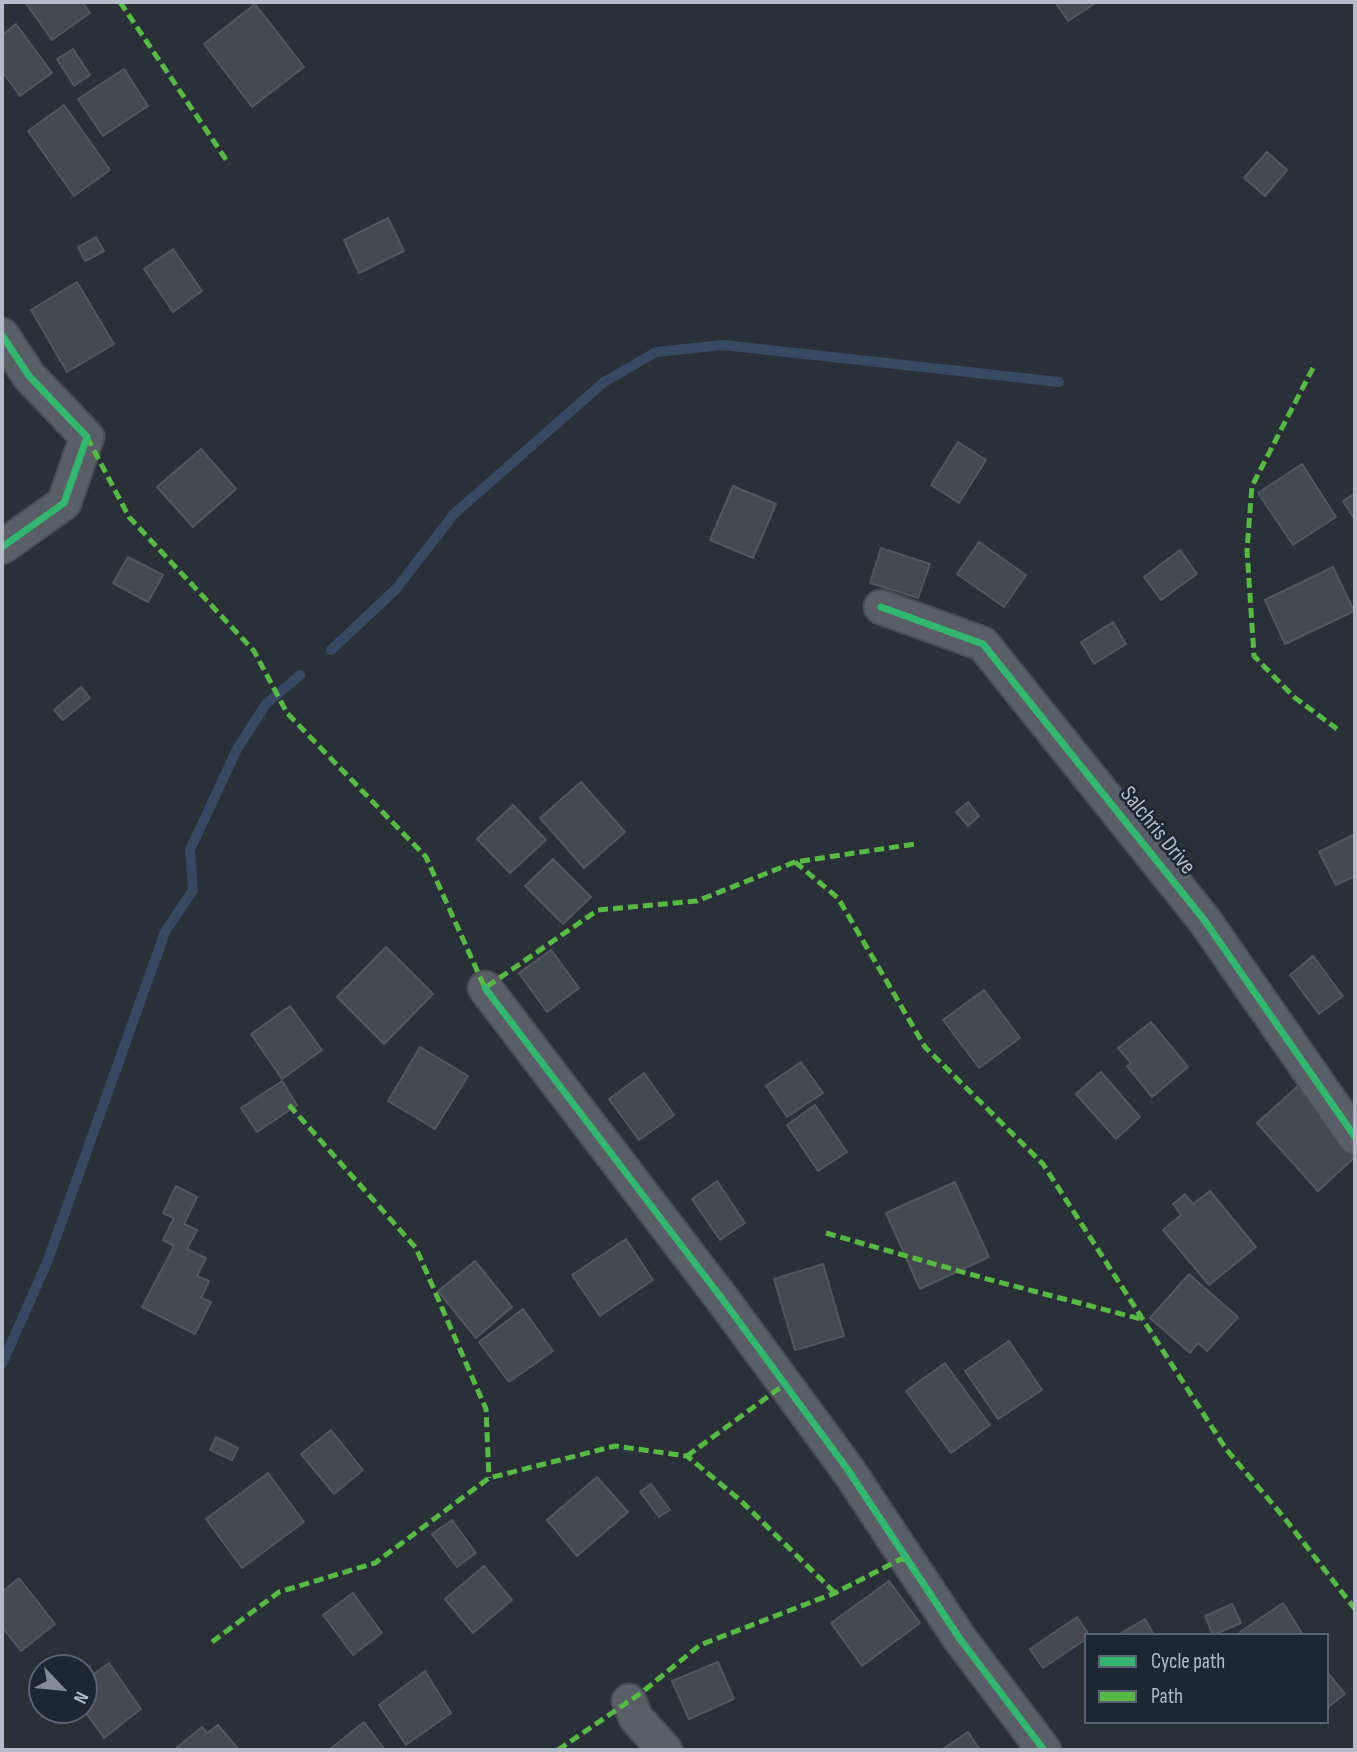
<!DOCTYPE html>
<html>
<head>
<meta charset="utf-8">
<style>
	body { margin:0 }
	#map { position:relative; width:1357px; height:1752px; overflow:hidden; background:#2a3038; font-family:"Sofia Sans Condensed",sans-serif }
	canvas { display:block }
	.frame { position:absolute; inset:0; border:4px solid #b4bcc9; pointer-events:none }
	.legend { position:absolute; left:1084px; top:1633px; width:245px; height:91px; box-sizing:border-box; background:#1d2633; border:2px solid #59626f; margin:0; padding:9px 12px; list-style:none; font-size:21px; color:#b4bcc9 }
	.legend li { display:flex; align-items:center; gap:14px; height:35px }
	.legend b { width:35px; border:2px solid #59626f }
	.north { position:absolute; left:28px; top:1654px; width:70px; height:70px; box-sizing:border-box; background:#1d2633; border:2px solid #59626f; border-radius:50%; rotate:116deg; font-size:19px; font-weight:700; line-height:28px; text-align:center; color:#b4bcc9 }
	.north::after { content:''; display:block; margin:auto; width:24px; height:32px; background:#848b96; clip-path:polygon(50% 0,100% 100%,50% 72%,0 100%) }
</style>
</head>
<body>
<div id="map">
<canvas width="1357" height="1752"></canvas>
<div class="frame"></div>
<ul class="legend">
<li><b style="height:9px;background:#33b770"></b>Cycle path</li>
<li><b style="height:9px;background:#58b947"></b>Path</li>
</ul>
<div class="north">N</div>
</div>
<script>
const ctx = document.querySelector('canvas').getContext('2d');
ctx.lineJoin = 'round';
const poly = rows => new Path2D(rows.map(r => 'M' + r).join(''));
function strokePath(path, color, width, dash) { ctx.strokeStyle = color; ctx.lineWidth = width; ctx.lineCap = dash ? 'butt' : 'round'; ctx.setLineDash(dash || []); ctx.stroke(path); }
function fill(path, color) { ctx.fillStyle = color; ctx.fill(path, 'evenodd'); }
function label(font, color, halo, rows, align = 'center') {
  ctx.font = font + ' "Sofia Sans Condensed",sans-serif'; ctx.lineWidth = 5; ctx.setLineDash([]); ctx.textBaseline = 'middle'; ctx.strokeStyle = halo; ctx.fillStyle = color; for (const [text, x, y, turn = 0] of rows) {
    ctx.save(); ctx.translate(x, y); ctx.rotate((+turn || 0) * Math.PI / 180); ctx.textAlign = isNaN(turn) ? turn : align; if (halo) ctx.strokeText(text, 0, 0); ctx.fillText(text, 0, 0); ctx.restore();
  }
}
const stream = poly([
	[331,650,396,589,454,514,604,382,656,352,723,345,1059,382],
	[2,1364,48,1260,165,932,193,890,190,850,237,749,266,704,300,675]
]);
const building = poly([
	[25,2,82,2,90,13,52,40,25,2],
	[1055,2,1097,2,1068,21,1055,2],
	[255,4,304,67,252,107,204,44,255,4],
	[16,24,52,73,20,96,2,71,2,35,16,24],
	[73,49,90,75,74,86,57,59,73,49],
	[124,69,148,106,103,136,78,99,124,69],
	[64,105,110,170,74,196,28,131,64,105],
	[1267,152,1287,170,1265,196,1244,178,1267,152],
	[388,218,404,251,359,273,344,240,388,218],
	[96,237,104,251,85,261,78,247,96,237],
	[173,249,202,291,173,312,144,269,173,249],
	[77,282,114,344,67,372,31,310,77,282],
	[958,442,986,460,959,503,931,485,958,442],
	[201,449,236,489,193,527,157,487,201,449],
	[1302,464,1336,517,1293,545,1258,493,1302,464],
	[733,486,776,504,753,558,710,540,733,486],
	[1355,493,1355,520,1343,501,1355,493],
	[979,542,1026,575,1004,607,957,574,979,542],
	[881,548,930,564,918,598,870,583,881,548],
	[1180,550,1197,574,1161,600,1144,577,1180,550],
	[128,557,163,575,148,602,113,583,128,557],
	[1333,567,1354,611,1285,644,1265,600,1333,567],
	[1113,622,1126,644,1094,664,1081,642,1113,622],
	[81,687,90,698,63,720,54,710,81,687],
	[581,782,625,832,584,868,540,818,581,782],
	[968,802,979,816,968,826,956,812,968,802],
	[513,805,546,840,510,873,477,839,513,805],
	[1355,834,1355,876,1336,885,1319,852,1355,834],
	[553,859,591,897,563,924,525,886,553,859],
	[386,947,433,994,384,1044,337,997,386,947],
	[551,950,579,988,547,1012,519,973,551,950],
	[1313,956,1343,996,1319,1014,1290,975,1313,956],
	[984,990,1020,1038,979,1068,943,1020,984,990],
	[290,1006,322,1050,282,1079,251,1034,290,1006],
	[1151,1022,1188,1067,1152,1097,1127,1066,1131,1063,1118,1048,1151,1022],
	[420,1047,468,1076,435,1129,388,1101,420,1047],
	[801,1062,823,1093,787,1117,766,1086,801,1062],
	[1101,1072,1140,1117,1116,1139,1076,1094,1101,1072],
	[644,1073,674,1115,639,1140,609,1099,644,1073],
	[282,1081,297,1105,257,1132,241,1108,282,1081],
	[1298,1086,1355,1150,1355,1157,1318,1191,1257,1123,1298,1086],
	[815,1105,847,1152,818,1171,787,1125,815,1105],
	[717,1181,745,1223,720,1240,692,1199,717,1181],
	[955,1182,989,1257,920,1289,886,1213,955,1182],
	[176,1186,197,1197,184,1224,197,1230,187,1249,206,1258,197,1276,209,1281,201,1298,211,1302,195,1334,142,1307,174,1246,163,1240,174,1218,163,1213,176,1186],
	[1210,1191,1256,1247,1209,1285,1163,1230,1181,1215,1173,1204,1185,1194,1193,1204,1210,1191],
	[626,1239,653,1280,600,1316,572,1275,626,1239],
	[475,1261,512,1307,476,1338,438,1291,475,1261],
	[823,1264,844,1336,795,1350,774,1279,823,1264],
	[1189,1274,1238,1317,1207,1351,1198,1343,1190,1353,1150,1318,1189,1274],
	[523,1309,553,1351,509,1382,479,1342,523,1309],
	[1009,1341,1042,1390,998,1419,965,1371,1009,1341],
	[945,1363,990,1425,951,1453,906,1391,945,1363],
	[331,1430,363,1470,334,1494,301,1454,331,1430],
	[216,1437,238,1448,232,1460,210,1450,216,1437],
	[268,1473,304,1522,242,1568,206,1519,268,1473],
	[597,1477,628,1512,577,1556,547,1520,597,1477],
	[651,1484,670,1510,659,1517,640,1492,651,1484],
	[452,1520,476,1553,457,1567,432,1534,452,1520],
	[484,1566,512,1600,473,1633,445,1599,484,1566],
	[19,1578,55,1624,21,1651,2,1627,2,1592,19,1578],
	[889,1581,920,1623,862,1666,831,1623,889,1581],
	[353,1593,382,1633,353,1655,323,1615,353,1593],
	[1283,1603,1303,1635,1241,1635,1240,1632,1283,1603],
	[1232,1604,1241,1623,1213,1635,1205,1616,1232,1604],
	[1077,1617,1089,1635,1086,1635,1086,1639,1043,1668,1030,1649,1077,1617],
	[1145,1619,1154,1635,1118,1635,1145,1619],
	[718,1662,734,1699,689,1719,672,1681,718,1662],
	[109,1663,141,1709,104,1738,84,1710,84,1681,109,1663],
	[425,1671,451,1713,406,1745,379,1705,425,1671],
	[1327,1672,1345,1694,1327,1708,1327,1672],
	[364,1722,385,1750,329,1750,364,1722],
	[218,1725,239,1750,174,1750,202,1727,207,1733,218,1725],
	[968,1732,980,1750,941,1750,968,1732]
]);
const street = poly([
	[2,335,29,376,87,437,64,503,2,547],
	[881,607,983,644,1205,921,1355,1137],
	[485,988,726,1304,848,1470,960,1639,1044,1750],
	[629,1701,636,1718,665,1750]
]);
const quiet = poly([
	[120,2,229,164],
	[1313,368,1252,486,1247,550,1254,656,1294,697,1337,729],
	[87,437,129,517,254,651,287,713,426,857,485,988,598,910,697,901,795,862,915,844],
	[795,862,838,898,925,1047,1043,1164,1226,1449,1286,1520,1355,1609],
	[289,1105,416,1248,486,1409,489,1478],
	[826,1233,987,1279,1141,1319],
	[687,1456,785,1384],
	[212,1642,279,1592,375,1563,489,1478,615,1446,687,1456,740,1500,835,1593],
	[558,1750,641,1693,700,1645,835,1593,901,1559,906,1560]
]);
const cycleway = poly([
	[2,335,29,376,87,437,64,503,2,547],
	[881,607,983,644,1205,921,1355,1137],
	[485,988,726,1304,848,1470,960,1639,1044,1750]
]);
const streetNames = [
	["Salchris Drive",1157,831,51]
];
strokePath(stream, '#384963', 10);
fill(building, '#444950');
strokePath(building, '#52575f', 2);
strokePath(street, '#484c53', 37);
strokePath(street, '#5a5e66', 33);
strokePath(quiet, '#58b947', 5, [10, 5]);
strokePath(cycleway, '#33b770', 7);
label('23px', '#b4bcc9', '#1d2633', streetNames);
</script>
</body>
</html>
